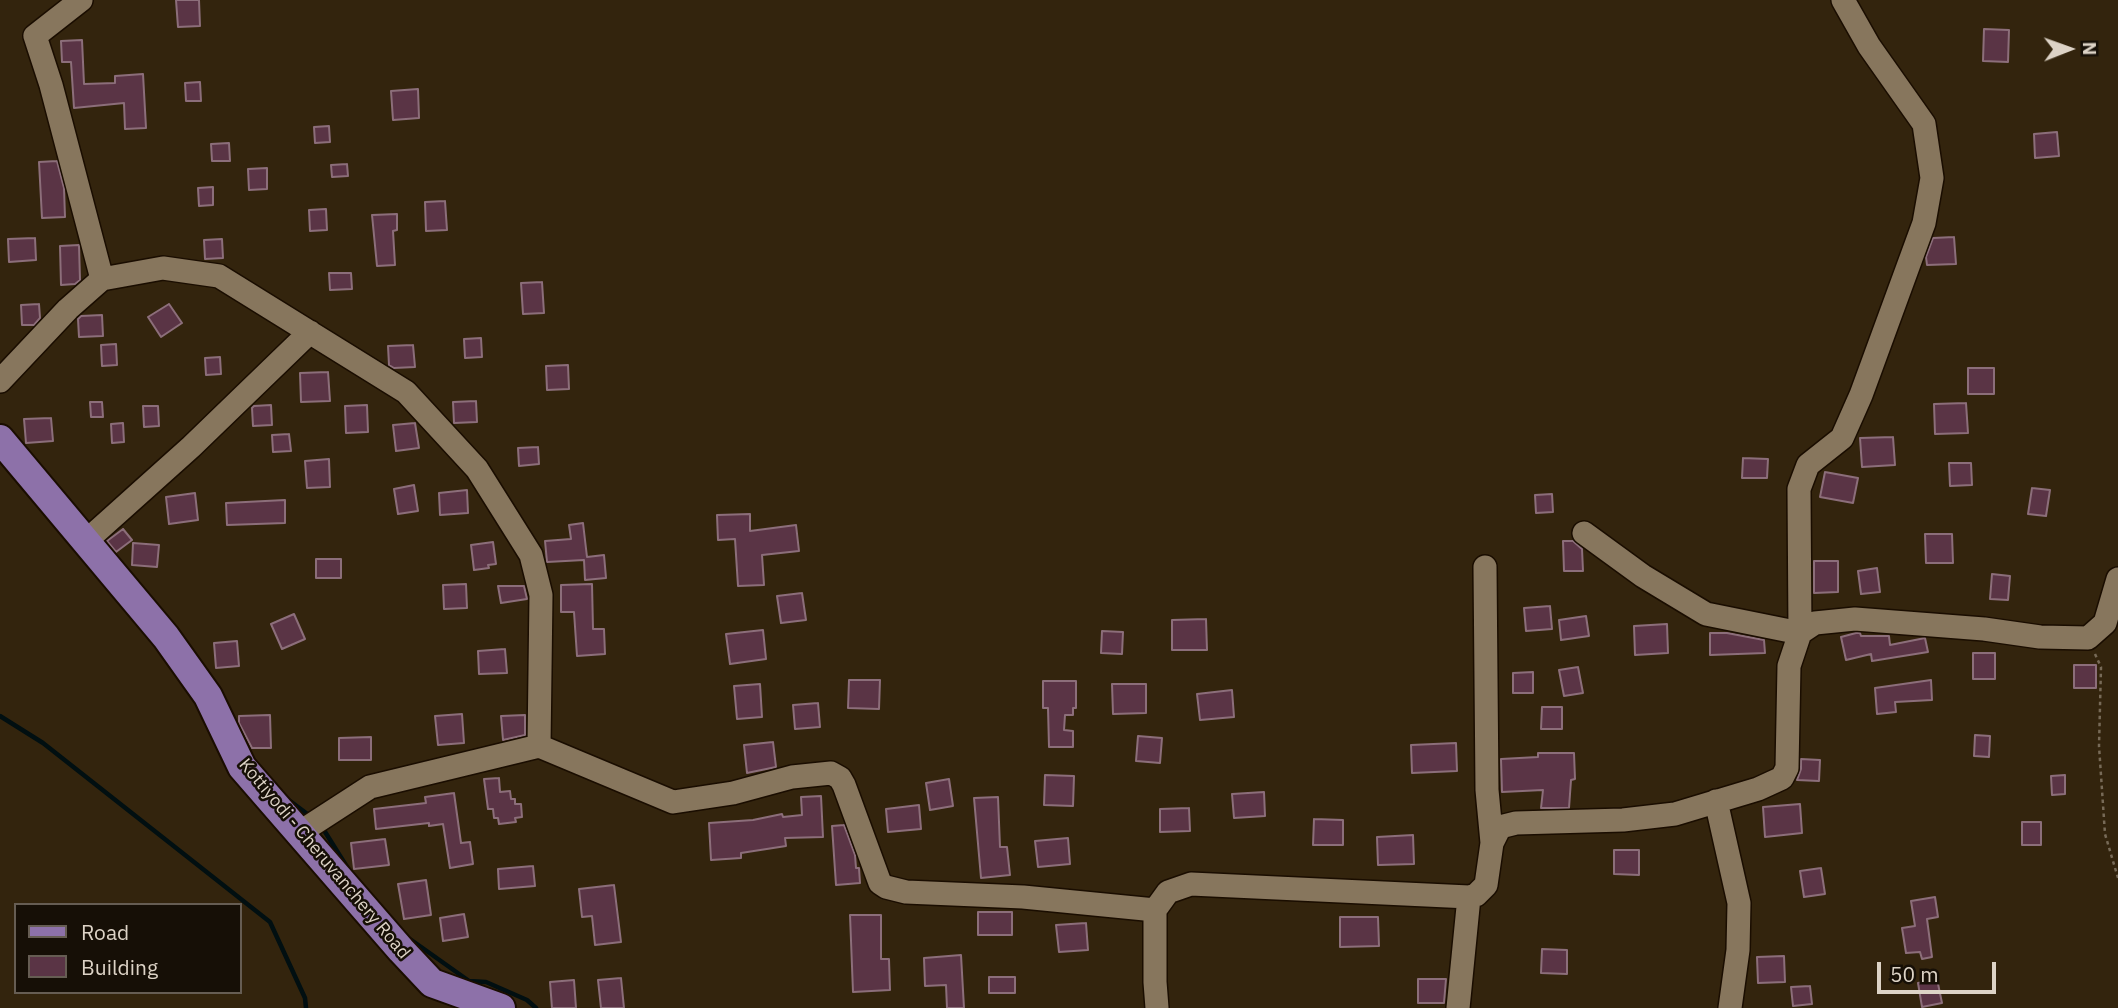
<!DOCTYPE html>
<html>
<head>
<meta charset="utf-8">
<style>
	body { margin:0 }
	#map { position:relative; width:2118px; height:1008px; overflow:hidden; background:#33240d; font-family:"IBM Plex Sans",sans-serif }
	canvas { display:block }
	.legend { position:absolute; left:14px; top:903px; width:228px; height:91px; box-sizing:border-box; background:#160f06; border:2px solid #665d53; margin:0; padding:9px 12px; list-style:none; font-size:21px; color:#ddd3c6 }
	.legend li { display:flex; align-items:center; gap:14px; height:35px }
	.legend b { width:35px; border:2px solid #665d53 }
	.north { position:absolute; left:2034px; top:14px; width:70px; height:70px; -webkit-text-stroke:5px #160f06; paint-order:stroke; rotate:89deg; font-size:19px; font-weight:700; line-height:28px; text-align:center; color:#ddd3c6 }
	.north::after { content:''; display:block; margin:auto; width:24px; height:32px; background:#ddd3c6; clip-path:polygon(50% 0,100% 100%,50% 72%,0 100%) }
	.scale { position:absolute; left:1877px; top:962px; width:119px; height:32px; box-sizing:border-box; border:4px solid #ddd3c6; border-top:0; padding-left:9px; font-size:21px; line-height:24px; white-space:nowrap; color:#ddd3c6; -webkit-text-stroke:5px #160f06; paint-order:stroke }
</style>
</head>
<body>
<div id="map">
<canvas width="2118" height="1008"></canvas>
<ul class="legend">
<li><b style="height:9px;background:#8d71a9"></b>Road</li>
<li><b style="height:19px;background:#5a3445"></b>Building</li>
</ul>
<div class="north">N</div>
<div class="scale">50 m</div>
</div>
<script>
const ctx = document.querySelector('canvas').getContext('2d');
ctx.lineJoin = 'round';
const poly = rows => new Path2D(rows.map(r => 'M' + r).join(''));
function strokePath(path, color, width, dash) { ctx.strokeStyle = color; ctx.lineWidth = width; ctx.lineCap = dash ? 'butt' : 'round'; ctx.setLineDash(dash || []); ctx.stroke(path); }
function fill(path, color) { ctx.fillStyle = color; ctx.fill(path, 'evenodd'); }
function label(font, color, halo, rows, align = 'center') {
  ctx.font = font + ' "IBM Plex Sans",sans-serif'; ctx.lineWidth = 5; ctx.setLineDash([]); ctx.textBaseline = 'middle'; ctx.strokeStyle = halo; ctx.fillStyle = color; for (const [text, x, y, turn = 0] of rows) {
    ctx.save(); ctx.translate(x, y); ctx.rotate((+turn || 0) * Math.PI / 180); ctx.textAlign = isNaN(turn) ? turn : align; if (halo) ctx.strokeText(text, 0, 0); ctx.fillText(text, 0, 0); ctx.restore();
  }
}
const stream = poly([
	[0,716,43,743,270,922,305,998,306,1008],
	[286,798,310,816],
	[322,827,347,867],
	[407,937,469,981,486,982,527,1000,536,1008]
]);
const building = poly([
	[176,0,199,0,200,26,178,27,176,0],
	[1984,29,2009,30,2008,62,1983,61,1984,29],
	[82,40,84,84,115,83,115,76,143,74,146,128,125,129,124,103,74,108,71,62,62,62,61,41,82,40],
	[200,82,201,101,186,101,185,83,200,82],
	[418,89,419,118,393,120,391,91,418,89],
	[329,126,330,142,315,143,314,127,329,126],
	[2057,132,2059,156,2035,158,2034,134,2057,132],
	[229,143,230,161,212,161,211,144,229,143],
	[57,161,64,188,65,217,42,218,39,162,57,161],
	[347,164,348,176,332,177,331,165,347,164],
	[267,168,267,189,249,190,248,169,267,168],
	[213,187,213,205,199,206,198,188,213,187],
	[445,201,447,230,426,231,425,202,445,201],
	[326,209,327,230,310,231,309,210,326,209],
	[397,214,397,230,393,231,395,265,377,266,372,215,397,214],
	[1954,237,1956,264,1927,265,1926,257,1933,238,1954,237],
	[35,238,36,260,9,262,8,239,35,238],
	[222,239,223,258,205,259,204,240,222,239],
	[79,245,80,280,75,284,61,285,60,246,79,245],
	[329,273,351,273,352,289,330,290,329,273],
	[542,282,544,313,523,314,521,283,542,282],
	[39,304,40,318,34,325,22,325,21,305,39,304],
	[169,304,182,323,161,337,148,317,169,304],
	[102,315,103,336,79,337,78,319,81,316,102,315],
	[481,338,482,357,465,358,464,339,481,338],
	[116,344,117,365,102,366,101,345,116,344],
	[413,345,415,367,394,368,389,365,388,346,413,345],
	[220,357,221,374,206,375,205,358,220,357],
	[568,365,569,389,547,390,546,366,568,365],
	[1968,368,1994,368,1994,394,1968,394,1968,368],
	[328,372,330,401,301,402,300,373,328,372],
	[476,401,477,422,454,423,453,402,476,401],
	[90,402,102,402,103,417,91,417,90,402],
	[1966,403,1968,433,1935,434,1934,404,1966,403],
	[271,405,272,425,253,426,252,408,254,406,271,405],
	[367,405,368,432,346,433,345,406,367,405],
	[143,406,158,406,159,426,144,427,143,406],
	[51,418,53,441,26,443,24,419,51,418],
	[123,423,124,442,112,443,111,424,123,423],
	[415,423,419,448,396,451,393,425,415,423],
	[289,434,291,451,273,452,272,435,289,434],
	[1893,437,1895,465,1862,467,1860,438,1893,437],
	[538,447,539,464,519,466,518,448,538,447],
	[1743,458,1768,459,1767,478,1742,478,1743,458],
	[329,459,330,487,307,488,305,461,329,459],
	[1949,463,1971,463,1972,485,1950,486,1949,463],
	[1825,472,1858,478,1853,503,1820,497,1825,472],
	[414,485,418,511,398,514,394,489,414,485],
	[2032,488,2050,490,2046,516,2028,514,2032,488],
	[467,490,468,513,440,515,439,493,467,490],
	[195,493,198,520,169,524,166,497,195,493],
	[1552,494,1553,512,1536,513,1535,495,1552,494],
	[285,500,285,523,227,525,226,503,285,500],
	[750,514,750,531,796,525,799,551,762,555,764,585,738,586,735,539,718,540,717,515,750,514],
	[583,523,587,557,604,555,606,578,585,580,584,560,547,562,545,541,571,539,569,525,583,523],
	[123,529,132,540,116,552,107,541,123,529],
	[1925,534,1952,534,1953,563,1926,563,1925,534],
	[1563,541,1573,541,1582,549,1583,571,1564,571,1563,541],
	[493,542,496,564,488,565,489,568,474,570,471,545,493,542],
	[133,543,159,545,157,567,132,565,133,543],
	[316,559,341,559,341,578,316,578,316,559],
	[1814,561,1838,561,1838,592,1814,593,1814,561],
	[1877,568,1880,592,1861,594,1858,571,1877,568],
	[1992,574,2010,576,2008,600,1990,599,1992,574],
	[466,584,467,608,444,609,443,585,466,584],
	[592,584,593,629,604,629,605,654,577,656,574,612,561,612,561,585,592,584],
	[498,586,524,586,527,599,501,603,498,586],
	[802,593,806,620,781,623,777,596,802,593],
	[1550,606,1552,629,1526,631,1524,608,1550,606],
	[294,614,305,639,282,649,271,624,294,614],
	[1586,616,1589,636,1561,640,1559,620,1586,616],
	[1206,619,1207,650,1172,650,1172,620,1206,619],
	[1667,624,1668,653,1635,655,1634,626,1667,624],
	[763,630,766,659,730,664,726,634,763,630],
	[1102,631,1123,632,1122,654,1101,653,1102,631],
	[1710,633,1727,633,1764,640,1765,653,1710,655,1710,633],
	[1856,633,1860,633,1861,636,1889,636,1890,645,1925,638,1928,652,1872,661,1871,654,1846,660,1841,637,1856,633],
	[237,641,239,666,216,668,214,643,237,641],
	[505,649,507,673,479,674,478,651,505,649],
	[1973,653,1995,653,1995,679,1973,679,1973,653],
	[2074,665,2096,665,2096,688,2074,688,2074,665],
	[1578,667,1583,693,1564,696,1559,670,1578,667],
	[1533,672,1533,693,1513,693,1513,673,1533,672],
	[849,680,880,680,879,709,848,708,849,680],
	[1931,680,1932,700,1895,702,1896,712,1877,714,1875,688,1931,680],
	[1043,681,1076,681,1076,708,1073,708,1073,715,1065,715,1064,730,1073,731,1073,747,1049,747,1048,708,1043,708,1043,681],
	[760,684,762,717,737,719,734,686,760,684],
	[1112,684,1146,684,1146,713,1113,714,1112,684],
	[1232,690,1234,717,1200,720,1197,694,1232,690],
	[818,703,820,727,795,729,793,705,818,703],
	[1542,707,1562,707,1562,729,1541,729,1542,707],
	[462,714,464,743,438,745,435,716,462,714],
	[270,715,271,748,252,748,239,723,239,716,270,715],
	[525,715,525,735,503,740,501,716,525,715],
	[1975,735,1990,736,1989,757,1974,756,1975,735],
	[1138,736,1162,738,1160,763,1136,761,1138,736],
	[371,737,371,760,339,760,339,738,371,737],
	[773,742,776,767,747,773,744,745,773,742],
	[1456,743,1457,771,1412,773,1411,745,1456,743],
	[1538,753,1574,753,1575,779,1571,780,1569,808,1541,808,1543,790,1502,792,1501,759,1538,757,1538,753],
	[1801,759,1820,760,1819,781,1797,780,1801,769,1801,759],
	[1045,775,1074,776,1073,806,1044,805,1045,775],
	[2065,775,2065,794,2052,795,2051,776,2065,775],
	[499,778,500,792,510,791,511,799,515,799,515,804,521,804,522,817,515,818,516,822,499,824,498,818,494,818,493,809,488,809,484,779,499,778],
	[949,779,953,806,930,810,926,783,949,779],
	[1264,792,1265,816,1234,818,1232,794,1264,792],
	[454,793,461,843,470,842,473,864,450,868,443,824,429,826,429,823,376,829,374,809,426,803,425,797,454,793],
	[821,796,823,837,785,838,786,846,741,853,741,858,711,860,709,823,753,820,782,814,783,817,802,815,801,797,821,796],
	[998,797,1000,847,1007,847,1010,875,981,878,974,798,998,797],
	[1800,804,1802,833,1765,837,1763,807,1800,804],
	[919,805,921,829,888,832,886,809,919,805],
	[1189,808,1190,831,1160,832,1160,809,1189,808],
	[1314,819,1343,820,1343,845,1313,845,1314,819],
	[2022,822,2041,822,2041,845,2022,845,2022,822],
	[844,825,855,855,856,868,859,868,860,883,836,885,832,826,844,825],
	[1413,835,1414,864,1378,865,1377,837,1413,835],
	[1068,838,1070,864,1038,867,1035,841,1068,838],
	[385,839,389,865,354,869,351,843,385,839],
	[1614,850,1639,850,1639,875,1614,874,1614,850],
	[533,866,535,886,499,889,498,869,533,866],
	[1821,868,1825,894,1804,897,1800,871,1821,868],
	[426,880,431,915,404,919,398,884,426,880],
	[614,885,621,942,595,945,592,916,582,917,579,889,614,885],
	[1935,897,1938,917,1927,919,1932,957,1922,959,1920,952,1906,953,1902,928,1915,926,1911,901,1935,897],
	[978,912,1012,912,1012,935,978,935,978,912],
	[464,914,468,937,443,941,440,918,464,914],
	[850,915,881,915,881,959,889,959,890,990,853,992,850,915],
	[1340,917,1378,917,1379,946,1340,947,1340,917],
	[1086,923,1088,950,1059,952,1056,925,1086,923],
	[1542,949,1567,950,1567,974,1541,973,1542,949],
	[961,955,964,1008,947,1008,946,985,925,986,924,958,961,955],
	[1784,956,1785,982,1758,983,1757,957,1784,956],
	[989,977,1015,977,1015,993,989,993,989,977],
	[621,978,624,1008,601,1008,598,980,621,978],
	[1418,979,1446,979,1444,1003,1418,1003,1418,979],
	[1937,979,1942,1003,1922,1007,1918,983,1937,979],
	[574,980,576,1008,552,1008,550,982,574,980],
	[1810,986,1812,1004,1793,1006,1791,987,1810,986]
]);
const path = poly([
	[2095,654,2101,667,2099,746,2105,834,2118,878]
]);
const minor = poly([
	[81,0,35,36,51,85,102,279],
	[0,381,68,309,102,279,163,268,219,276,406,392,477,469,531,555,541,595,539,746],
	[1584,533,1643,576,1706,614,1800,633,1799,489,1808,465,1842,438,1861,395,1924,223,1932,178,1924,124,1869,46,1843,0],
	[85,542,191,447,310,332],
	[1485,567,1487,790,1492,843],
	[1716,801,1739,903,1738,950,1730,1008],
	[299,833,370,787,539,746,673,802,733,793,792,777,831,773,840,778,844,785,880,883,886,887,906,892,1023,897,1155,910],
	[1157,1008,1155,982,1155,910,1168,892,1191,884,1469,897,1476,895,1486,885,1492,843,1500,827,1516,823,1623,820,1675,814,1758,789,1782,778,1787,768,1789,666,1800,633,1815,623,1855,619,1984,629,2040,637,2088,638,2105,623,2118,579],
	[1458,1008,1469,897]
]);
const major = poly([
	[0,439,166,637,208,696,242,767,401,950,432,983,501,1008]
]);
const streetNames = [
	["Kottiyodi - Cheruvanchery Road",324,859,50]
];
strokePath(stream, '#010f11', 4.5);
fill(building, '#5a3445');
strokePath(building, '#8c6e7a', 2);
strokePath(minor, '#1a0d00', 26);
strokePath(major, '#1a0d00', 32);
strokePath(path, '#776a57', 2.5, [3.5, 3.5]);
strokePath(minor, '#87765d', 23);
strokePath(major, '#8d71a9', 28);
label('18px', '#ddd3c6', '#160f06', streetNames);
</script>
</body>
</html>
